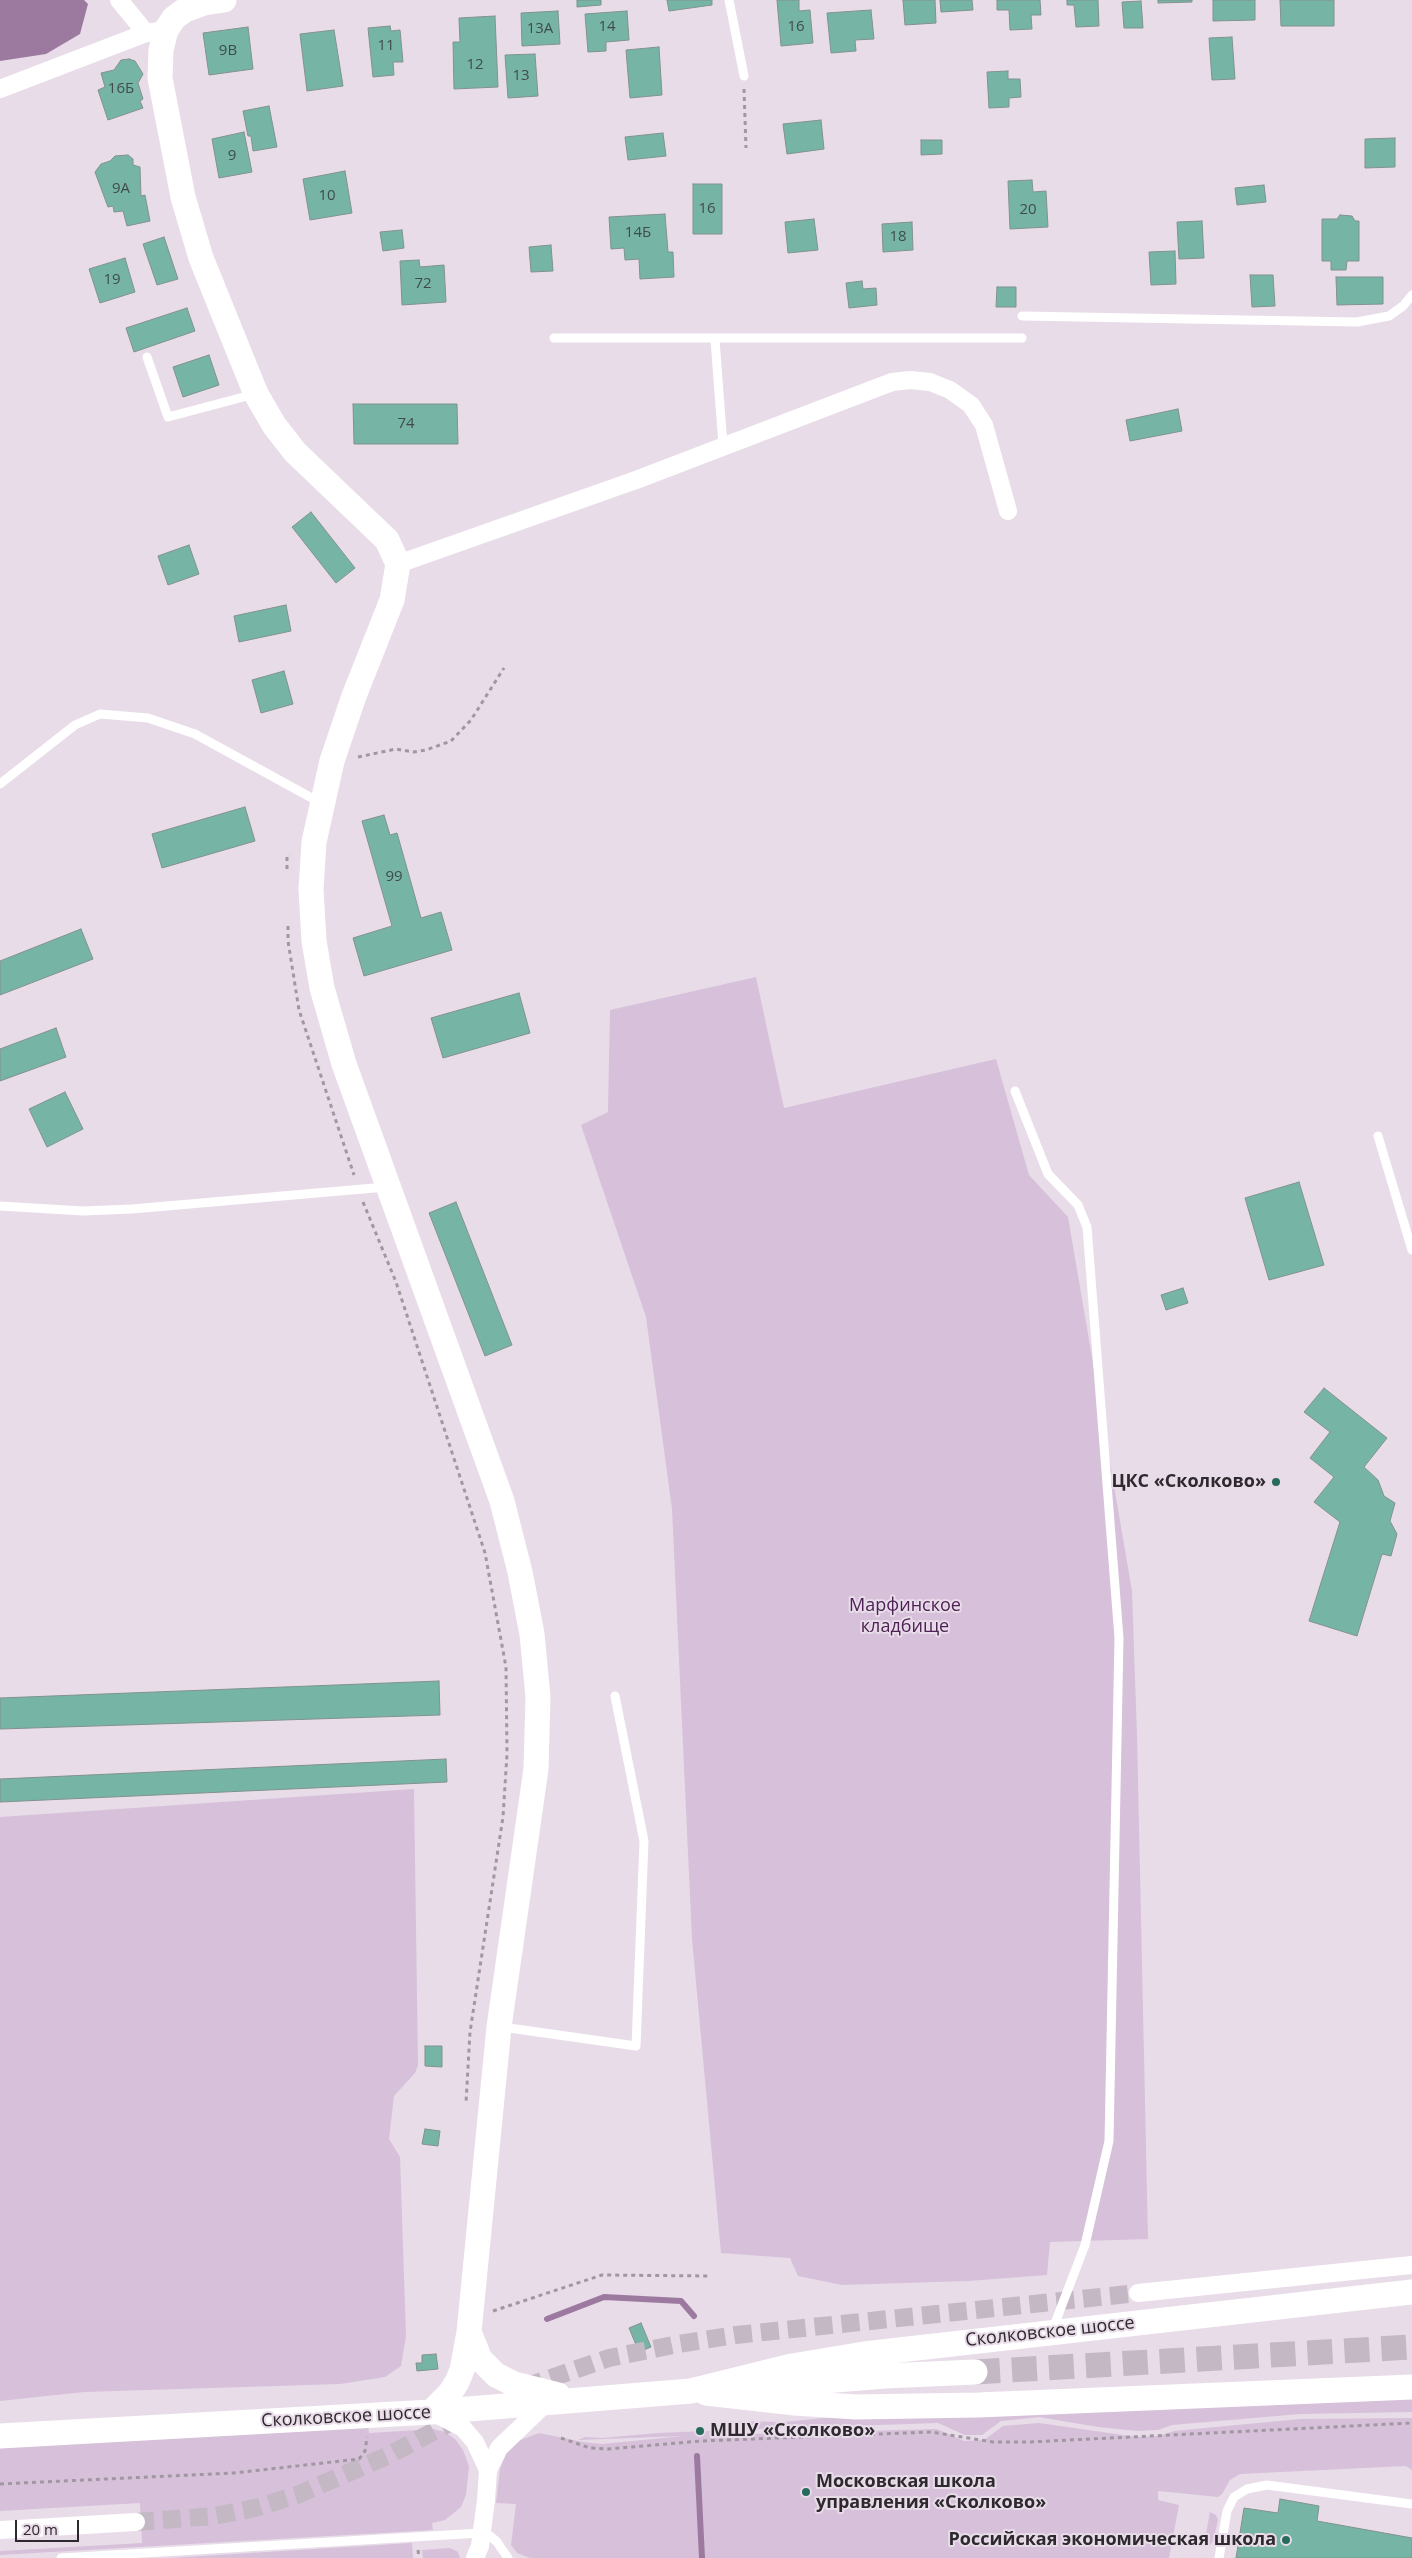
<!DOCTYPE html>
<html>
<head>
<meta charset="utf-8">
<style>
	body { margin:0 }
	#map { position:relative; width:1412px; height:2558px; overflow:hidden; background:#e8dce9; font-family:"Open Sans",sans-serif }
	canvas { display:block }
	.scale { position:absolute; left:15px; top:2520px; width:64px; height:22px; box-sizing:border-box; border:2px solid #2e292e; border-top:0; padding-left:6px; font-size:15px; line-height:18px; white-space:nowrap; color:#2e292e; -webkit-text-stroke:4px #e8dce9; paint-order:stroke }
</style>
</head>
<body>
<div id="map">
<canvas width="1412" height="2558"></canvas>
<div class="scale">20 m</div>
</div>
<script>
const ctx = document.querySelector('canvas').getContext('2d');
ctx.lineJoin = 'round';
function fill(path, color) { ctx.fillStyle = color; ctx.fill(path, 'evenodd'); }
const poly = rows => new Path2D(rows.map(r => 'M' + r).join(''));
function strokePath(path, color, width, dash) { ctx.strokeStyle = color; ctx.lineWidth = width; ctx.lineCap = dash ? 'butt' : 'round'; ctx.setLineDash(dash || []); ctx.stroke(path); }
function label(font, color, halo, rows, align = 'center') {
  ctx.font = font + ' "Open Sans",sans-serif'; ctx.lineWidth = 4; ctx.setLineDash([]); ctx.textBaseline = 'middle'; ctx.strokeStyle = halo; ctx.fillStyle = color; for (const [text, x, y, turn = 0] of rows) {
    ctx.save(); ctx.translate(x, y); ctx.rotate((+turn || 0) * Math.PI / 180); ctx.textAlign = isNaN(turn) ? turn : align; if (halo) ctx.strokeText(text, 0, 0); ctx.fillText(text, 0, 0); ctx.restore();
  }
}
const green = poly([
	[756,977,784,1108,996,1059,1029,1175,1068,1217,1132,1591,1137,1735,1148,2239,1050,2242,1047,2275,968,2281,842,2285,798,2276,790,2258,721,2253,692,1939,672,1509,646,1317,581,1125,608,1112,610,1010],
	[414,1789,418,2065,415,2073,394,2096,389,2139,400,2157,406,2336,401,2366,385,2377,340,2384,84,2392,0,2401,0,1817],
	[1412,2398,1412,2412,1300,2414,1172,2425,1158,2430,1137,2431,1098,2427,1039,2417,1001,2421,982,2435,965,2435,938,2423,729,2430,729,2434,713,2435,937,2429,964,2441,984,2440,1003,2426,1039,2423,1137,2437,1159,2436,1174,2431,1300,2419,1412,2418,1412,2470,1406,2466,1240,2474,1230,2480,1222,2494,1218,2497,1158,2491,1158,2500,1179,2505,1169,2558,530,2558,517,2553,511,2545,516,2504,496,2503,500,2469,506,2454,518,2441,539,2433,583,2442,602,2444,683,2436,578,2440,585,2437,602,2438,658,2433,729,2430,729,2421,784,2422,855,2415],
	[368,2426,369,2433,433,2429,445,2432,455,2439,463,2450,469,2466,466,2495,461,2507,445,2520,432,2523,433,2530,0,2555,0,2551,142,2543,140,2503,0,2511,0,2448],
	[1210,2512,1216,2515,1218,2520,1213,2541,1210,2545,1204,2545],
	[412,2543,413,2558,169,2558],
	[450,2548,458,2552,460,2558,423,2558,422,2550]
]);
const water = poly([
	[0,0,84,0,88,4,80,34,46,54,0,61]
]);
const stream = poly([
	[547,2319,604,2297,681,2301,694,2316],
	[697,2456,702,2558]
]);
const building = poly([
	[577,0,601,0,601,5,577,7,577,0],
	[667,0,712,0,712,5,669,11,667,0],
	[777,0,799,0,799,11,810,10,813,43,781,46,777,0],
	[903,0,935,0,936,23,905,25,903,0],
	[940,0,972,0,973,10,941,12,940,0],
	[997,0,1040,0,1041,15,1031,15,1032,29,1010,30,1009,10,997,10,997,0],
	[1067,0,1098,0,1099,26,1076,27,1074,5,1067,5,1067,0],
	[1158,0,1192,0,1192,2,1158,3,1158,0],
	[1213,0,1255,0,1255,20,1213,21,1213,0],
	[1280,0,1334,0,1334,26,1281,26,1280,0],
	[1141,1,1143,28,1124,28,1122,2,1141,1],
	[871,10,874,39,855,40,856,51,831,53,827,13,871,10],
	[558,11,560,44,522,46,521,13,558,11],
	[627,11,629,40,606,42,606,51,588,52,585,14,627,11],
	[495,16,498,87,454,89,453,42,460,42,459,18,495,16],
	[390,26,391,31,400,30,403,62,393,62,394,75,373,77,368,28,390,26],
	[248,27,253,69,209,75,203,33,248,27],
	[334,30,343,86,307,91,300,34,334,30],
	[1232,37,1235,79,1212,80,1209,38,1232,37],
	[659,47,662,95,630,98,626,50,659,47],
	[535,54,538,96,508,98,505,55,535,54],
	[129,59,135,61,143,74,138,83,143,99,140,101,143,108,108,120,98,90,105,87,101,73,114,70,121,60,129,59],
	[1008,71,1008,79,1020,79,1021,97,1009,98,1009,107,989,108,987,72,1008,71],
	[269,106,277,147,253,151,251,136,248,136,243,111,269,106],
	[821,120,824,149,787,154,783,124,821,120],
	[244,132,252,172,219,178,212,139,244,132],
	[663,133,666,156,628,160,625,137,663,133],
	[1395,138,1395,167,1365,168,1365,139,1395,138],
	[921,140,942,140,942,154,921,155,921,140],
	[128,155,133,159,133,165,140,167,141,196,145,195,150,221,127,226,123,211,114,212,113,206,108,207,95,172,101,164,110,161,115,156,128,155],
	[345,171,352,213,310,220,303,179,345,171],
	[1032,180,1033,192,1046,191,1048,227,1010,229,1008,181,1032,180],
	[693,184,722,184,722,234,693,234,693,184],
	[1264,185,1266,202,1237,205,1235,188,1264,185],
	[665,214,668,252,673,252,674,277,640,279,639,259,625,260,624,248,611,249,609,217,665,214],
	[1340,215,1352,216,1355,221,1359,221,1359,261,1347,261,1346,270,1331,270,1331,261,1322,261,1322,219,1337,219,1340,215],
	[814,219,818,250,788,253,785,222,814,219],
	[1202,221,1204,258,1179,259,1177,222,1202,221],
	[912,222,913,250,883,252,882,224,912,222],
	[402,230,404,248,383,251,380,232,402,230],
	[164,237,178,279,157,285,143,244,164,237],
	[551,245,553,271,531,272,529,247,551,245],
	[1175,251,1176,284,1151,285,1149,252,1175,251],
	[125,258,135,292,100,303,89,269,125,258],
	[419,260,420,267,444,265,446,302,402,305,400,261,419,260],
	[1250,275,1273,275,1275,306,1252,307,1250,275],
	[1336,277,1383,277,1383,304,1337,305,1336,277],
	[862,281,863,289,876,288,877,305,849,308,846,283,862,281],
	[997,287,1016,287,1016,307,996,307,997,287],
	[187,308,195,331,134,352,126,328,187,308],
	[209,355,219,385,183,397,173,367,209,355],
	[353,404,457,404,458,444,354,444,353,404],
	[1178,409,1182,431,1130,441,1126,420,1178,409],
	[311,512,355,568,336,583,292,527,311,512],
	[189,545,199,574,168,585,158,556,189,545],
	[286,605,291,631,239,642,234,616,286,605],
	[284,671,293,704,261,713,252,680,284,671],
	[245,807,255,841,162,868,152,834,245,807],
	[384,815,390,835,397,833,421,918,441,912,452,950,364,976,353,938,392,926,362,821,384,815],
	[81,929,93,959,0,995,0,961,81,929],
	[519,993,530,1033,443,1058,431,1018,519,993],
	[56,1028,66,1057,0,1081,0,1049,56,1028],
	[65,1092,83,1129,47,1147,29,1109,65,1092],
	[1299,1182,1324,1265,1269,1280,1245,1198,1299,1182],
	[456,1202,512,1345,485,1356,429,1213,456,1202],
	[1183,1288,1188,1303,1166,1310,1161,1295,1183,1288],
	[1324,1388,1387,1438,1364,1467,1378,1480,1384,1496,1395,1503,1390,1521,1397,1534,1391,1556,1382,1554,1357,1636,1309,1621,1340,1522,1314,1502,1334,1477,1310,1458,1330,1432,1304,1412,1324,1388],
	[439,1681,440,1715,0,1729,0,1698,439,1681],
	[446,1759,447,1782,0,1802,0,1779,446,1759],
	[425,2046,442,2046,442,2067,425,2066,425,2046],
	[425,2129,440,2131,438,2146,422,2144,425,2129],
	[641,2323,651,2347,639,2352,629,2328,641,2323],
	[436,2354,438,2369,417,2371,416,2363,422,2363,422,2355,436,2354],
	[1280,2499,1319,2506,1317,2521,1412,2538,1412,2558,1236,2558,1244,2508,1278,2513,1280,2499]
]);
const streetTunnel = poly([
	[525,2387,609,2358,678,2344,736,2335,1138,2293],
	[136,2522,214,2516,255,2508,297,2495,387,2456,463,2416]
]);
const secondaryTunnel = poly([
	[975,2372,1412,2347]
]);
const path = poly([
	[744,89,746,148],
	[358,757,396,749,413,752,426,750,451,741,471,720,504,668],
	[287,869,287,856,290,855],
	[288,926,288,941,299,1010,354,1175],
	[363,1202,396,1282,485,1553,506,1667,507,1754,503,1817,470,2032,466,2103],
	[493,2311,602,2275,711,2276],
	[561,2438,590,2448,608,2449,701,2441,931,2432,993,2442,1030,2442,1412,2423],
	[0,2484,234,2473,359,2459,365,2451,367,2437],
	[418,2550,419,2558]
]);
const lane = poly([
	[729,0,744,76],
	[1022,316,1357,322,1389,316,1403,306,1412,295],
	[554,338,1022,338],
	[715,340,723,445],
	[147,357,168,417,255,394],
	[0,784,75,725,100,714,148,718,195,734,321,803],
	[1015,1091,1048,1174,1078,1205,1087,1227,1119,1638,1109,2141,1085,2245,1052,2331],
	[1378,1136,1412,1250],
	[0,1206,83,1211,132,1209,386,1187],
	[502,2027,636,2046,644,1841,615,1696],
	[61,2558,481,2533,490,2536,497,2542,508,2558],
	[1219,2558,1227,2511,1234,2497,1247,2489,1267,2485,1412,2504]
]);
const street = poly([
	[119,0,146,33],
	[0,89,146,33,166,30],
	[398,564,636,480,892,382,910,380,930,382,950,390,971,405,984,425,1008,511],
	[1138,2293,1412,2265],
	[434,2413,463,2428,475,2442,488,2470],
	[0,2530,136,2522],
	[475,2558,480,2546,486,2500,488,2470,499,2448,546,2403]
]);
const secondary = poly([
	[224,0,204,3,185,10,174,18,166,30,161,50,160,78,183,197,201,258,256,394,274,425,295,452,387,540,398,564,392,600,354,696,332,761,314,842,311,889,314,941,322,988,344,1064,502,1501,520,1572,532,1634,538,1697,536,1769,499,2027,469,2332,462,2370,457,2382,450,2393,431,2412],
	[469,2332,480,2359,496,2375,514,2384,558,2395],
	[761,2386,885,2376,975,2372],
	[706,2393,795,2403,856,2407,978,2405,1412,2387],
	[0,2436,431,2412,691,2391,792,2366,864,2354,1412,2292]
]);
const markers = [
	[1276,1482,5,"#276b5d"],
	[700,2431,5,"#276b5d"],
	[806,2492,5,"#276b5d"],
	[1286,2540,5,"#276b5d"]
];
const numberNames = [
	["14",607,27],
	["16",796,27],
	["13А",540,29],
	["11",386,46],
	["9В",228,51],
	["12",475,65],
	["13",521,76],
	["16Б",121,89],
	["9",232,156],
	["9А",121,189],
	["10",327,196],
	["16",707,209],
	["20",1028,210],
	["14Б",638,233],
	["18",898,237],
	["19",112,280],
	["72",423,284],
	["74",406,424],
	["99",394,877]
];
const poiNames = [
	["ЦКС «Сколково»",1266,1482],
	["МШУ «Сколково»",710,2431,"left"],
	["Московская школа",816,2482,"left"],
	["управления «Сколково»",816,2503,"left"],
	["Российская экономическая школа",1276,2540]
];
const parkNames = [
	["Марфинское",905,1606],
	["кладбище",905,1627]
];
const streetNames = [
	["Сколковское шоссе",1050,2332,-6],
	["Сколковское шоссе",346,2417,-3]
];
fill(green, '#d7c0da');
fill(water, '#9c7aa0');
strokePath(stream, '#9c7aa0', 6);
fill(building, '#76b5a5');
strokePath(building, '#81928d', 1);
strokePath(streetTunnel, '#c3b8c4', 18, [18, 9]);
strokePath(secondaryTunnel, '#c3b8c4', 25, [25, 12]);
strokePath(path, '#a197a1', 3, [4, 4]);
strokePath(lane, '#fff', 9);
strokePath(street, '#fff', 18);
strokePath(secondary, '#fff', 25);
for (const [x, y, r, color] of markers) { const dot = new Path2D(); dot.arc(x, y, r, 0, 2 * Math.PI); ctx.fillStyle = color; ctx.fill(dot); strokePath(dot, '#e8dce9', 2); }
label('15px', '#404c4c', null, numberNames);
label('bold 18px', '#2e292e', '#e8dce9', poiNames, 'right');
label('18px', '#4e2254', '#e8dce9', parkNames);
label('18px', '#2e292e', '#e8dce9', streetNames);
</script>
</body>
</html>
